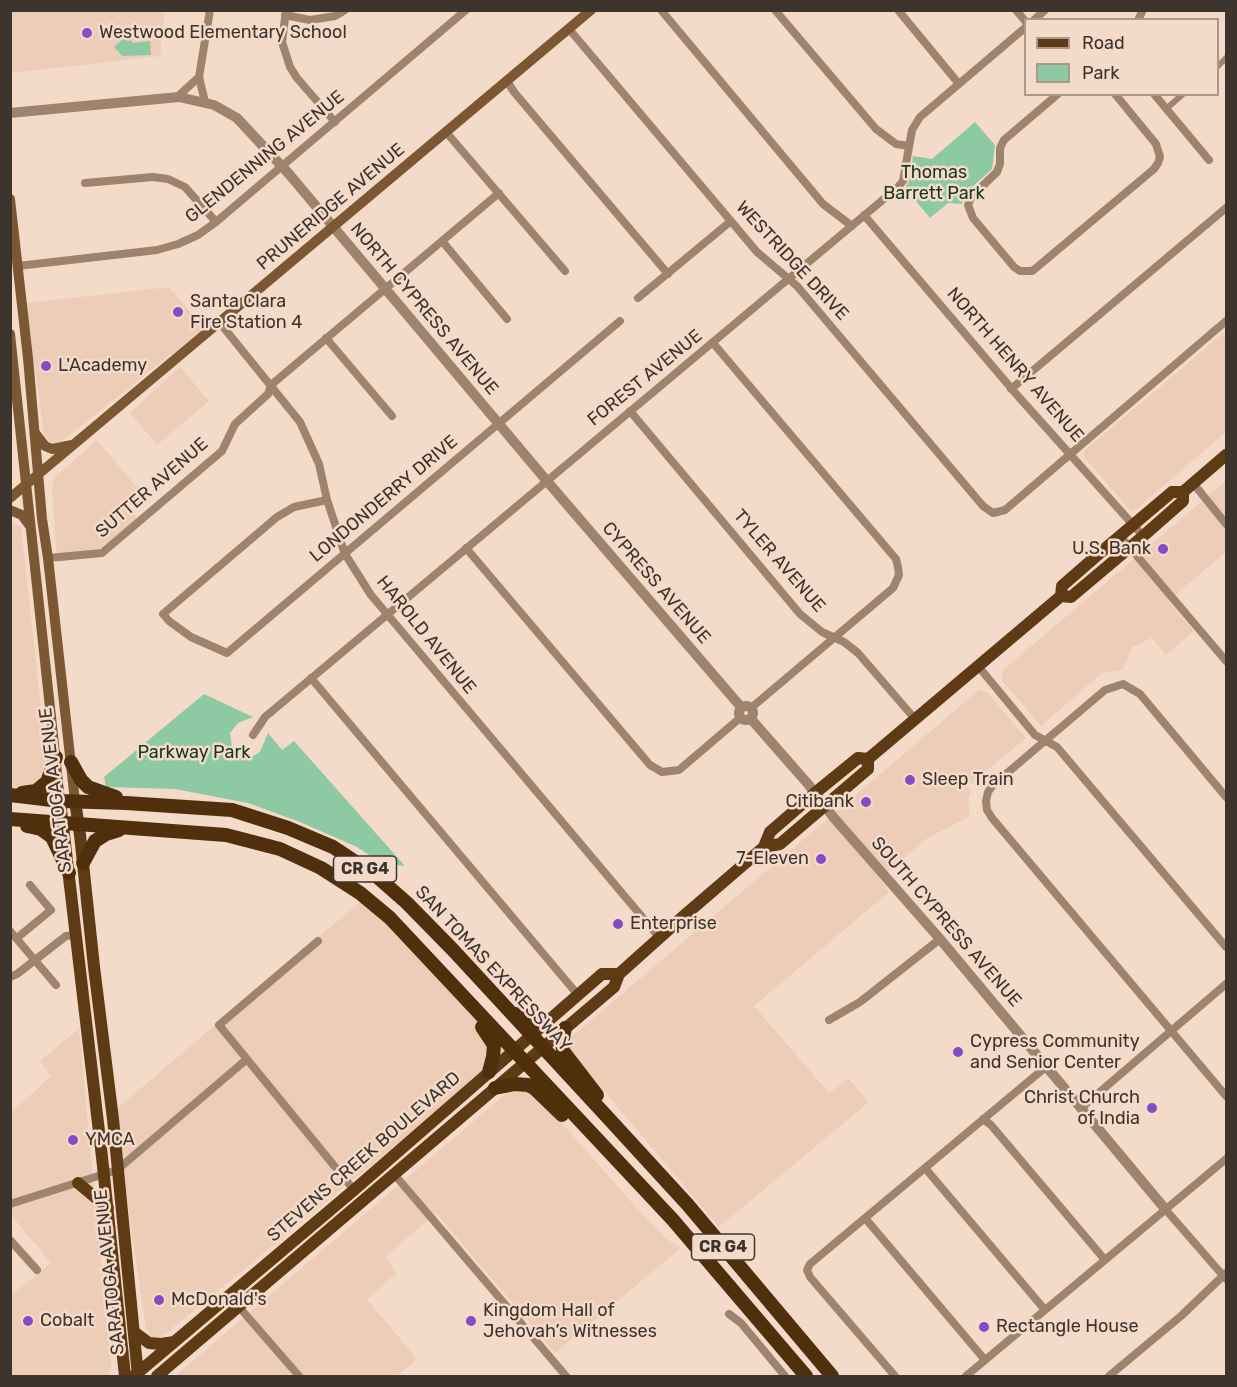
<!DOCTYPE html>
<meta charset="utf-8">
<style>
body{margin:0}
#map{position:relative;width:1237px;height:1387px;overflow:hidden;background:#f4dac9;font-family:Rubik,sans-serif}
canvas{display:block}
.frame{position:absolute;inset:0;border:12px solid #3e342e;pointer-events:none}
.legend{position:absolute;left:1024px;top:18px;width:195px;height:78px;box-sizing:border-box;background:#f4dac9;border:2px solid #ab988b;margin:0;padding:8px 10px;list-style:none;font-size:18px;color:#3e342e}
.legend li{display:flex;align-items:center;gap:12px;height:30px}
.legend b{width:30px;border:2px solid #ab988b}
</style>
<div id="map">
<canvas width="1237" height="1387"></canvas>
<div class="frame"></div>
<ul class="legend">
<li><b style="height:8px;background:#5e3b15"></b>Road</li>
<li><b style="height:16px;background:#8dcaa4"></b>Park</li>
</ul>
</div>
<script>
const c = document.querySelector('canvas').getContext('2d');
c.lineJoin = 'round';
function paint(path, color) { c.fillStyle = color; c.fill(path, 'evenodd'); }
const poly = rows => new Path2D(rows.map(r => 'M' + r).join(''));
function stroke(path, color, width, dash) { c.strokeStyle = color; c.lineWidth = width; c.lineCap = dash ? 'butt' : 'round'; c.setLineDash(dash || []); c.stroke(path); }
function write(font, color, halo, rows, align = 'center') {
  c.font = font + ' Rubik,sans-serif'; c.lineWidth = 5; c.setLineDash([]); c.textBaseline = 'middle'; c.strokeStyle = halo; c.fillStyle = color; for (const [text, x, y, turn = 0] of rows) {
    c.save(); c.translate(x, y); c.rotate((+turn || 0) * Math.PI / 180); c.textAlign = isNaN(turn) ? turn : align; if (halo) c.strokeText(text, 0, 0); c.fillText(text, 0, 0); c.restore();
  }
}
paint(poly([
 [10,11,165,11,160,56,11,73],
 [169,287,204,328,61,442,50,442,44,434,26,303],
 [1226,331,1226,432,1134,511,1130,510,1084,457,1084,451],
 [180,367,209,401,157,445,130,413],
 [97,440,139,490,127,506,138,519,90,556,57,563,52,486,54,478],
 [1226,481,1226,552,1168,601,1194,631,1166,655,1152,638,1132,647,1123,670,1102,673,1041,726,1002,680,1003,670],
 [10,524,21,526,46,753,44,777,32,787,11,789],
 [979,690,988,693,1026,738,967,787,971,790,968,801,970,816,926,839,879,879,889,892,754,1006,829,1093,848,1078,869,1102,719,1227,568,1048,569,1039],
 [366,897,511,1050,168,1332,160,1337,152,1337,146,1328,114,1111],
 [79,1029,111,1366,110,1374,109,1376,11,1376,10,1296,51,1263,11,1215,11,1113,51,1076,40,1061],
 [523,1079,635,1206,665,1238,681,1248,555,1353,436,1213,385,1257,397,1273,367,1299,417,1359,397,1376,175,1376]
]), '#eecdb8');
paint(poly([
 [127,36,133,43,150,41,151,55,122,56,114,47],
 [975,122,995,145,992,169,967,192,962,204,948,203,930,218,905,188,909,181,913,156,932,159],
 [204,694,253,717,238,723,230,733,232,747,240,756,253,756,260,752,268,733,282,750,294,741,405,866,381,863,357,847,300,822,248,803,175,789,106,787,104,777]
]), '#8dcaa4');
stroke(poly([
 [1218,66,1226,58],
 [1166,109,1183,94]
]), '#9e846c', 6);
stroke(poly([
 [286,10,282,42,290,67,297,78,335,122],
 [661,10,823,204,852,226],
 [775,10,876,129,896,144,909,146],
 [898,10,959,84],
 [1016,10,1026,22],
 [285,15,310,20,335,16,345,10],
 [1034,20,1045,10],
 [1138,20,1143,10],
 [569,29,757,252,797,286,983,506,993,513,1005,510,1226,321],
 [507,81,514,92,668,274],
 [1058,94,1004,140,1000,148,1000,164,997,172,972,196,968,205,973,218,1014,267,1020,271,1032,271,1036,268,1154,169,1158,163,1160,157,1156,144,1115,94],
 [1154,94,1209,160],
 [176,98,199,77],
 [205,102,199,77,210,10],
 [446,132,565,271],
 [85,183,153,177,168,179,185,187,216,222],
 [864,215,1017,395,1143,536],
 [442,241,507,319],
 [18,266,157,250,178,244,198,235,216,222,466,10],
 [638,298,731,221],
 [220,323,300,422,319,464,327,500,345,554,371,595,659,937],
 [326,338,392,416],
 [713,343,896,559,898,567,899,575,893,588,751,708],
 [1011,389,1226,208],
 [630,411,800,614,822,632,844,642,858,653,915,719],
 [1193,483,1226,524],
 [327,500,294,507,277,517,163,614,169,621,191,637,227,653,620,321],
 [1120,536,1226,661],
 [466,548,650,765,662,772,679,770,740,718],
 [48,558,102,553,222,451,235,424,268,394,271,385,499,193],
 [978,666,1035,735,1057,747,1226,947],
 [311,678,578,995],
 [253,735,265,717,897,188,903,181,912,130,920,117,1026,27],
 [1226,797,1140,694,1123,684,1105,690,993,785,988,792,986,801,987,810,992,818,1226,1096],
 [10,931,56,985],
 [17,938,51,910,30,885],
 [318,941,219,1025,354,1190],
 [10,977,17,974,66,936,76,935],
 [829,1020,860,1002,940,939],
 [1081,1108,1226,984],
 [983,1119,991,1125,1105,1260],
 [925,1168,1045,1310],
 [394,1174,566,1376],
 [10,1204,117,1170,247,1059],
 [1166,1210,1226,1279],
 [865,1218,985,1360],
 [10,1240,37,1270],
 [239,1307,299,1376],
 [729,1314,741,1323,785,1376],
 [895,1376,810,1277,807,1270,810,1264,1047,1066],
 [966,1376,1226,1159],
 [1109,1376,1181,1316,1226,1273]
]), '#9e846c', 8);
stroke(poly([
 [10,113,179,97,214,105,237,118,289,174,546,480,741,707],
 '739 713a7 7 0 1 1 14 0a7 7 0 1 1-14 0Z',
 [751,719,808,784,834,818,940,939,1166,1210]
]), '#9e846c', 10);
stroke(poly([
 [10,199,28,358,42,519,48,558,75,801],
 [10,334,60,801],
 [35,433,45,446,52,449,72,445],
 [10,498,591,10],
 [10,510,22,515,30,526]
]), '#7c5733', 10);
stroke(poly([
 [1061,596,1071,597,1141,538,1183,501,1183,492],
 [60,801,102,1157,125,1376],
 [75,801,80,835,94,967,113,1119,138,1376],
 [764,847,770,832,815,793,858,758,868,759,1061,596,1062,586,1101,552,1172,492,1183,492,1226,455],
 [78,1183,108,1208],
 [134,1332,149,1343,161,1344,174,1342],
 [134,1376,354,1190,602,974,619,974],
 [157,1376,614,987,619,974,686,914,764,847,780,844,868,769,868,759]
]), '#5e3b15', 12);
stroke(poly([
 [71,762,81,780,88,787,116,797],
 [22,793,36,791,47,782,56,757],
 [10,795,60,801,126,803,232,810,288,828,333,847,374,874,407,903,454,951,611,1121,688,1205,832,1376],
 [10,819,226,835,280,849,321,868,360,893,390,918,673,1220,806,1376],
 [27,826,41,829,52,837,69,873],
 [83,863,95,841,106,834,119,830],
 [516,1014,528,1020,545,1023],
 [482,1027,494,1045,493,1057,489,1072],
 [565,1028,562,1043,563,1051,597,1095],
 [495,1088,515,1084,528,1085,534,1088,562,1115]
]), '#50300c', 14);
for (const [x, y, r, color] of [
 [87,33,6,"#854dc4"],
 [178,312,6,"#854dc4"],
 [46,366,6,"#854dc4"],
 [1163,549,6,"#854dc4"],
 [910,780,6,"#854dc4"],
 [866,802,6,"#854dc4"],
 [821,859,6,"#854dc4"],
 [618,924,6,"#854dc4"],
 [958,1052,6,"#854dc4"],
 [1152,1108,6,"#854dc4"],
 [73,1140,6,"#854dc4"],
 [159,1300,6,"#854dc4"],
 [28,1321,6,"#854dc4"],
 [471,1321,6,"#854dc4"],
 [984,1327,6,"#854dc4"]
]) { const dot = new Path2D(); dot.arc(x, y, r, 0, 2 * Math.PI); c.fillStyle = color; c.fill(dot); stroke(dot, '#f4dac9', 2); }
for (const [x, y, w] of [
 [365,869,63],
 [723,1247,63]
]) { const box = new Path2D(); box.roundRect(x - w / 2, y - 13, w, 26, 4.5); c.fillStyle = '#f4dac9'; c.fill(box); stroke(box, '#3e342e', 1.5); }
write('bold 16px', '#3e342e', null, [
 ["CR G4",365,869],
 ["CR G4",723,1247]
]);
write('18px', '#3e342e', '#f4dac9', [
 ["Westwood Elementary School",99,33],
 ["Santa Clara",190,302],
 ["Fire Station 4",190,323],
 ["L'Academy",58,366],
 ["U.S. Bank",1151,549,"right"],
 ["Sleep Train",922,780],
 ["Citibank",854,802,"right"],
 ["7-Eleven",809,859,"right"],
 ["Enterprise",630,924],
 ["Cypress Community",970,1042],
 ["and Senior Center",970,1063],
 ["Christ Church",1140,1098,"right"],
 ["of India",1140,1119,"right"],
 ["YMCA",85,1140],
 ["McDonald's",171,1300],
 ["Kingdom Hall of",483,1311],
 ["Jehovah’s Witnesses",483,1332],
 ["Cobalt",40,1321],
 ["Rectangle House",996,1327]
], 'left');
write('18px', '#3e342e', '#f4dac9', [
 ["GLENDENNING AVENUE",265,157,-39],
 ["PRUNERIDGE AVENUE",331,207,-40],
 ["WESTRIDGE DRIVE",792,261,47],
 ["NORTH CYPRESS AVENUE",424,309,50],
 ["NORTH HENRY AVENUE",1015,365,49],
 ["FOREST AVENUE",645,378,-39],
 ["SUTTER AVENUE",152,488,-41],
 ["LONDONDERRY DRIVE",384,499,-40],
 ["TYLER AVENUE",779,561,49],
 ["CYPRESS AVENUE",656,583,49],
 ["HAROLD AVENUE",426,635,51],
 ["SARATOGA AVENUE",56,790,-97],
 ["SOUTH CYPRESS AVENUE",946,922,49],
 ["SAN TOMAS EXPRESSWAY",493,969,47],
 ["STEVENS CREEK BOULEVARD",364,1157,-41],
 ["SARATOGA AVENUE",110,1272,-96]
]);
write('18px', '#153824', '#f4dac9', [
 ["Thomas",934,173],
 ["Barrett Park",934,194],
 ["Parkway Park",194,753]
]);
</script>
